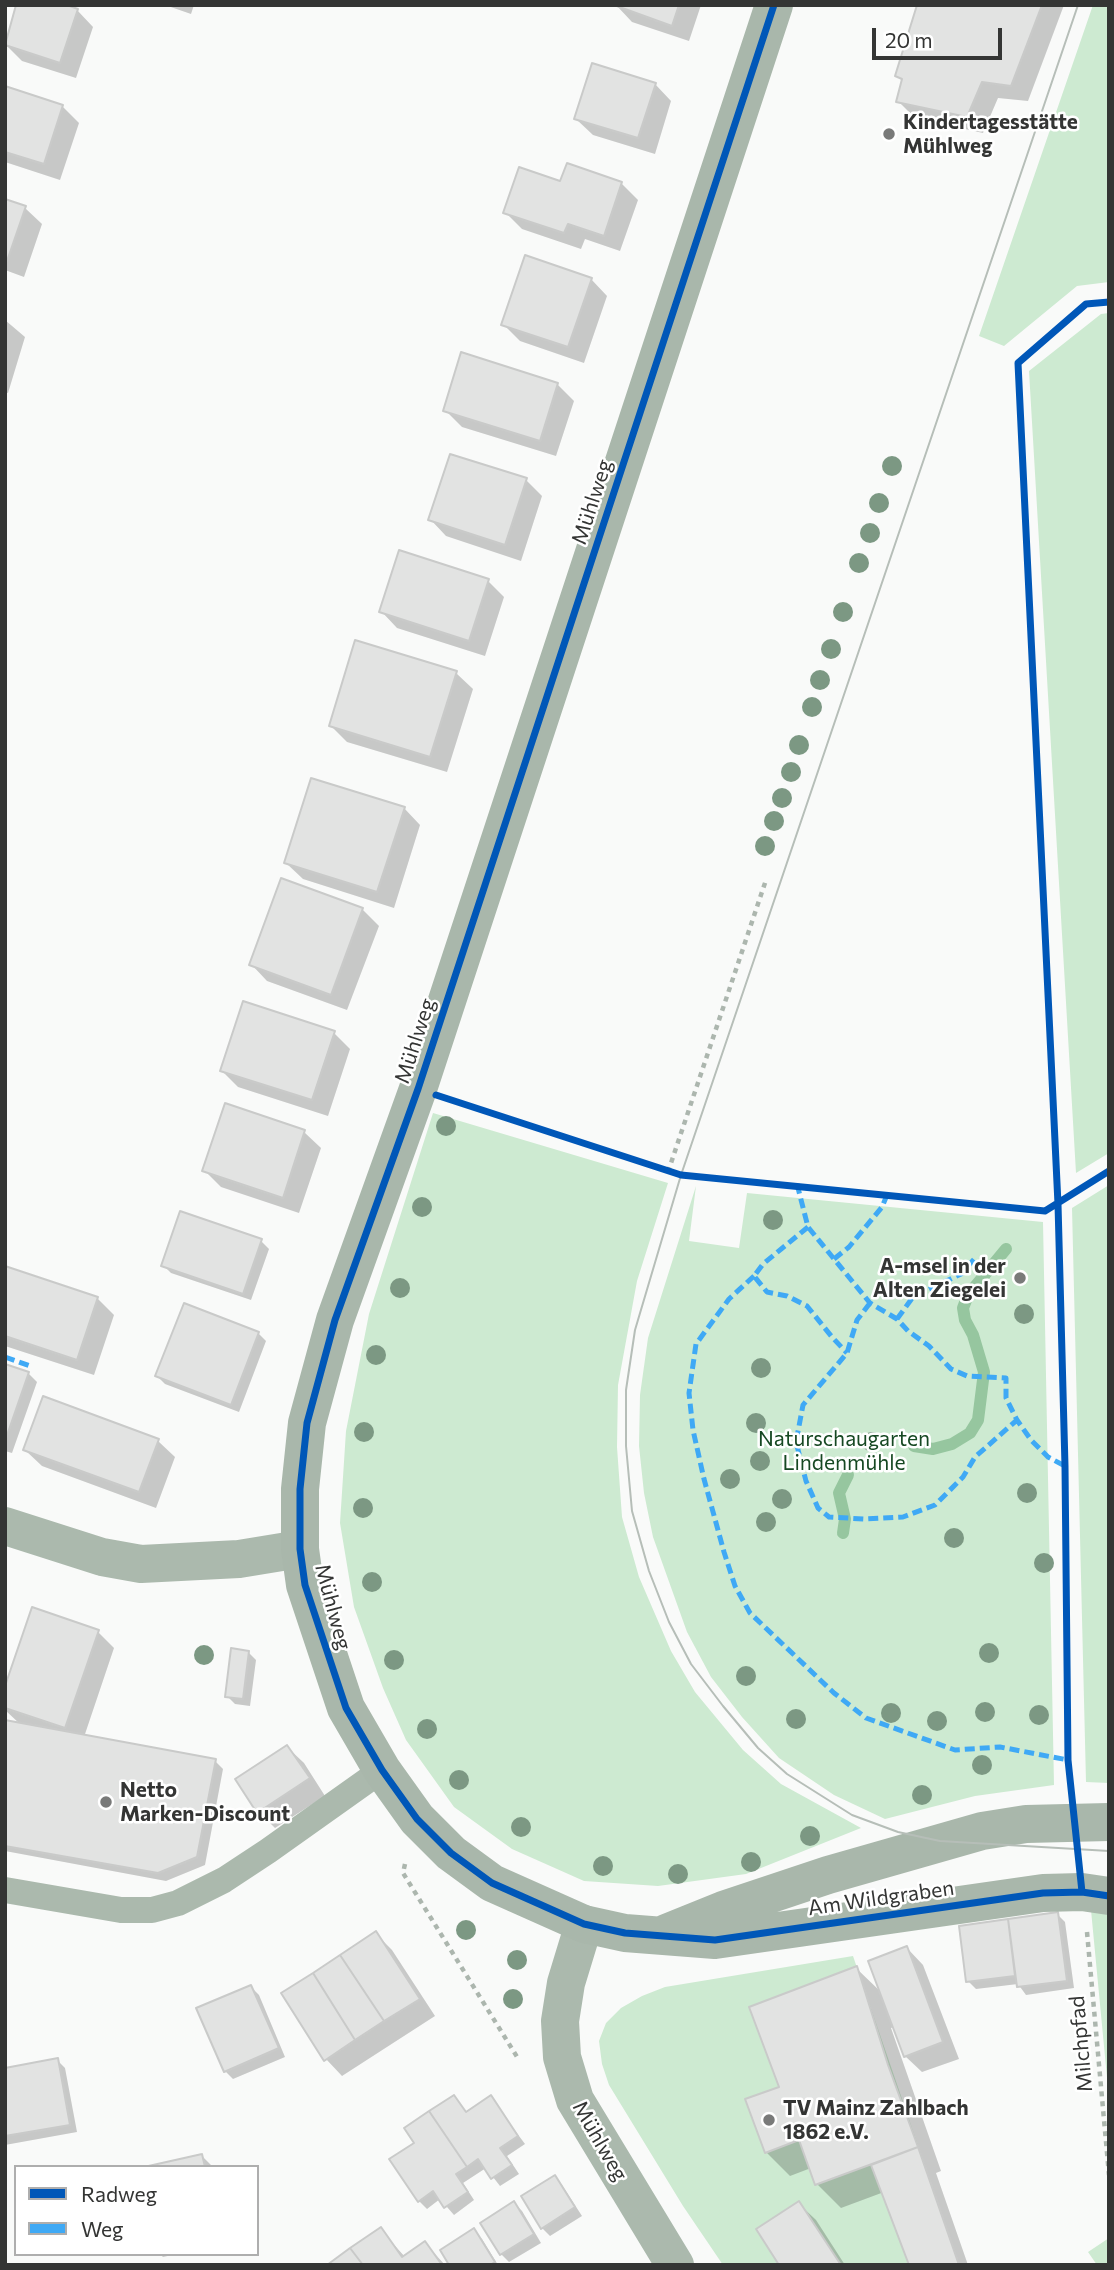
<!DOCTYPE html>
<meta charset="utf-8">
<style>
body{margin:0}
#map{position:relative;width:1114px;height:2270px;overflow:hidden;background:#f9faf9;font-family:Commissioner,sans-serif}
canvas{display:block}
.frame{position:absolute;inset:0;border:7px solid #343534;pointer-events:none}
.legend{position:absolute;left:14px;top:2165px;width:245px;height:91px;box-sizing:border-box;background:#fff;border:2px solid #aeaeae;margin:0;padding:9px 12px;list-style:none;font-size:21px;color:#343534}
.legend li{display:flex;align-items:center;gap:14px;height:35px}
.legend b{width:35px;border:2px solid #aeaeae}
.scale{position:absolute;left:872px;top:28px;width:130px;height:32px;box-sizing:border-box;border:4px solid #343534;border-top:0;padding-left:9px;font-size:21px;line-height:24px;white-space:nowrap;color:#343534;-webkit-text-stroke:5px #fff;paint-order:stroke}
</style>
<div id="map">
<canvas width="1114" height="2270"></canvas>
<div class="frame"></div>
<ul class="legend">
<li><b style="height:9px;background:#0057b8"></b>Radweg</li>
<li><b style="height:9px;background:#3fa9f5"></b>Weg</li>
</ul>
<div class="scale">20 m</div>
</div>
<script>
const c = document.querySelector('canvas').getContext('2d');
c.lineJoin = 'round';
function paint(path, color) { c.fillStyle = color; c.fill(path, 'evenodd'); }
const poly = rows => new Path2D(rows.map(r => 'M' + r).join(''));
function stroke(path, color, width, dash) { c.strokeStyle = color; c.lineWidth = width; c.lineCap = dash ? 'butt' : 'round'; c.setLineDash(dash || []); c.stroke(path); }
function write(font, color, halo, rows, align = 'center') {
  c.font = font + ' Commissioner,sans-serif'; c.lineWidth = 5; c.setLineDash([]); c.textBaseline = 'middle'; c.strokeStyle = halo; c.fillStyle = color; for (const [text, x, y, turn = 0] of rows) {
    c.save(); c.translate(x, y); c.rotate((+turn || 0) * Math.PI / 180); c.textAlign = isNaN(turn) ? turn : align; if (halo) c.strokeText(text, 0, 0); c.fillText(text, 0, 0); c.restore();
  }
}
paint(poly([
 [1093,5,1109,5,1109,282,1077,286,1004,346,979,336],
 [1109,313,1109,1153,1076,1173,1029,371,1101,314],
 [433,1113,668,1183,637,1281,618,1385,617,1447,622,1517,639,1577,671,1651,695,1692,743,1750,781,1784,861,1828,746,1874,658,1886,584,1881,512,1849,454,1807,406,1740,383,1688,354,1607,340,1523,346,1431,369,1314],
 [1109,1185,1109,1783,1086,1782,1072,1208],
 [696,1186,689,1241,739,1248,747,1193,1043,1222,1054,1785,975,1796,885,1819,834,1795,779,1758,742,1717,711,1677,687,1632,653,1537,644,1493,639,1446,640,1395,648,1338],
 [1091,1910,1109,1915,1109,2096,1108,2088],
 [853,1956,959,2265,723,2265,683,2206,609,2085,602,2064,599,2041,606,2023,621,2008,642,1996,665,1987],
 [1109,2238,1109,2265,1097,2265,1088,2252]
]), '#cdead1');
paint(poly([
 [165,5,194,5,191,14],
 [616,5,701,5,689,41,632,22],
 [919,5,1064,5,1028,101,998,98,983,133,915,118,898,101,903,82,897,75],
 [77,10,93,27,76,78,22,61,5,44],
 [655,84,671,101,655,154,593,135,576,119],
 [5,88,62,106,79,123,60,180,5,162],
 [621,183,638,200,620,251,585,239,581,249,522,229,505,212,561,184],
 [5,201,25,208,42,224,24,277,5,270],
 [591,279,607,296,584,363,520,341,503,324],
 [5,320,25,337,8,393,5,392],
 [557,384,574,401,556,456,462,427,445,410],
 [526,480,542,496,521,561,446,536,430,519],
 [488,581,504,597,485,656,397,628,381,611],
 [456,673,473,689,447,772,347,742,331,726],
 [404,808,420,825,394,908,303,879,286,863],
 [362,909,379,926,347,1010,267,981,251,964],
 [334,1033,350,1049,328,1116,238,1087,222,1071],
 [304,1132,321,1148,299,1213,221,1187,204,1170],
 [181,1214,261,1241,269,1249,251,1300,171,1273,163,1265],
 [5,1268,97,1298,114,1315,94,1375,5,1346],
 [258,1333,266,1341,239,1412,165,1384,157,1376],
 [5,1366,29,1374,37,1382,12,1453,5,1451],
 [158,1441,175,1457,156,1508,42,1466,25,1450],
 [98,1632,114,1648,84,1737,215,1761,223,1769,205,1865,166,1881,5,1851,5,1722,21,1725,5,1710,5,1692],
 [248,1652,256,1660,250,1706,235,1704,227,1696],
 [287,1747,304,1763,325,1796,275,1828,258,1811],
 [1057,1914,1065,1922,1074,1988,1026,1995,1018,1984,976,1989,968,1981,961,1927],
 [376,1934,392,1950,435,2016,342,2076,326,2059],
 [907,1948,923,1965,959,2059,922,2072,905,2056,894,2027,891,2028,941,2171,936,2173,968,2265,911,2265,884,2192,841,2208,817,2184,811,2168,790,2176,766,2152,781,2088,856,1968,882,1993],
 [251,1987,259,1995,285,2057,233,2079,225,2071],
 [57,2060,65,2068,77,2132,5,2145,5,2069],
 [454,2097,467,2113,490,2097,525,2144,507,2156,519,2174,500,2186,486,2168,463,2183,474,2200,454,2215,440,2199,427,2209,419,2201,416,2143],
 [202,2156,213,2167,152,2167],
 [554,2177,562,2185,582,2216,550,2236,542,2228],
 [514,2203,522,2211,541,2243,509,2262,501,2254,482,2223],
 [799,2204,816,2220,845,2265,781,2265],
 [380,2229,405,2257,425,2243,445,2265,329,2265],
 [474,2231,482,2239,498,2265,451,2265],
 [160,2254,177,2254,163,2257]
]), '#0003');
stroke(poly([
 [914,1446,933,1449,952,1444,970,1433,978,1420,984,1372,973,1335,965,1320,963,1308,968,1295,1006,1249],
 [843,1533,845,1519,839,1493,848,1475]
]), '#96c69f', 12);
const building = poly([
 [16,5,67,5,78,9,60,63,5,45,16,5],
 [614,5,679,5,672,26,614,5],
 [917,5,1042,5,1011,86,982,82,967,117,896,102,902,79,895,76,917,5],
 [592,63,656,83,638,138,574,119,592,63],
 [5,86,63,105,44,164,5,152,5,86],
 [567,163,622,182,604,236,568,224,564,233,503,213,519,167,560,181,567,163],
 [5,199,26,206,7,261,5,261,5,199],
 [525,255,592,278,568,347,501,325,525,255],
 [461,352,558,383,540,441,443,411,461,352],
 [450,454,527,478,505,545,428,520,450,454],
 [399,550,489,579,469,641,379,612,399,550],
 [355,640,457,671,430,757,329,726,355,640],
 [311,778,405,807,377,892,284,863,311,778],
 [281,878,363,908,331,995,249,965,281,878],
 [243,1001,335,1031,312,1100,220,1071,243,1001],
 [225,1103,305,1130,283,1198,202,1171,225,1103],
 [180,1211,262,1239,243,1294,161,1266,180,1211],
 [5,1266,98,1297,77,1360,5,1336,5,1266],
 [184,1303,259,1332,231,1405,155,1376,184,1303],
 [5,1364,29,1372,5,1441,5,1364],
 [43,1396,159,1439,139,1492,23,1450,43,1396],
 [32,1607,99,1630,65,1728,5,1708,5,1686,32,1607],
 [231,1648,249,1651,243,1699,225,1697,231,1648],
 [5,1720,216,1759,197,1857,158,1873,5,1846,5,1720],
 [287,1745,310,1778,257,1813,235,1779,287,1745],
 [1058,1912,1067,1981,1017,1987,1008,1919,1058,1912],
 [1008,1919,1015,1976,966,1982,959,1926,1008,1919],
 [376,1931,420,1999,384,2021,340,1955,376,1931],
 [907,1946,943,2042,904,2057,868,1961,907,1946],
 [340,1955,384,2021,355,2040,313,1973,340,1955],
 [857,1966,888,2065,918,2147,815,2185,799,2140,765,2153,745,2099,779,2087,749,2007,857,1966],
 [313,1973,355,2040,324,2061,281,1993,313,1973],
 [251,1985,279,2048,224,2072,196,2008,251,1985],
 [58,2058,70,2125,5,2136,5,2068,58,2058],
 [454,2095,466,2112,491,2095,518,2136,500,2148,512,2165,491,2179,478,2159,467,2167,429,2111,454,2095],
 [429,2111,467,2167,456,2174,468,2192,444,2208,433,2191,418,2202,389,2159,414,2143,404,2128,429,2111],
 [918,2147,959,2265,909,2265,871,2165,918,2147],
 [202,2154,205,2167,144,2167,202,2154],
 [555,2175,575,2207,541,2229,521,2196,555,2175],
 [514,2201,534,2234,500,2255,480,2223,514,2201],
 [799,2201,841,2265,779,2265,756,2229,799,2201],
 [381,2227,402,2257,425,2241,442,2265,363,2265,350,2248,381,2227],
 [474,2228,495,2262,490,2265,449,2265,440,2250,474,2228],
 [350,2248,363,2265,327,2265,350,2248]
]);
paint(building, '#e2e3e2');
stroke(building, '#c9cac9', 2);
stroke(poly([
 [668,1172,766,880],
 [405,1864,403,1873,519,2060],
 [1087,1932,1109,2175]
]), '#acb6ae', 4.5, [5, 5]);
stroke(poly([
 [5,1890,121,1910,152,1910,178,1903,224,1880,268,1851,382,1770]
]), '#abb9ad', 26);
stroke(poly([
 [5,1526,102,1557,141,1564,239,1559,300,1549],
 [584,1924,566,1983,560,2021,562,2057,575,2100,675,2265]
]), '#abb9ad', 38);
stroke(poly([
 [774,5,418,1089,335,1320,307,1423,300,1489,300,1549,305,1585,346,1708,382,1770,417,1819,451,1853,492,1883,584,1924,625,1933,715,1940,1043,1893,1082,1892,1109,1896],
 [666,1933,723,1910,828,1875,982,1831,1026,1824,1109,1822]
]), '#a9b7ab', 38);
stroke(poly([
 [1078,5,681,1175,635,1330,626,1390,626,1446,632,1511,649,1571,669,1622,691,1664,723,1706,758,1748,787,1774,852,1815,898,1832,940,1841,1109,1851]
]), '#b6beb8', 2);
stroke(poly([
 [797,1184,808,1227,870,1303,897,1319,908,1331,929,1346,951,1369,967,1376,1006,1378,1006,1398,1017,1420,1031,1440,1048,1457,1065,1466],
 [808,1227,763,1264,754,1276,767,1292,787,1296,807,1306,832,1337,847,1353],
 [834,1259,849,1247,882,1207,887,1195],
 [754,1276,729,1299,696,1344,689,1393,693,1430,704,1479,724,1552,735,1586,750,1613,834,1693,866,1718,955,1750,1000,1747,1068,1760],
 [870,1303,857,1320,847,1353,803,1405,796,1442,806,1481,818,1508,829,1517,864,1519,903,1517,935,1505,963,1477,975,1457,1017,1420],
 [897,1319,913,1297,961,1274,975,1258],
 [5,1357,33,1367]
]), '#3fa9f5', 5, [10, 5]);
stroke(poly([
 [774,5,418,1089,335,1320,307,1423,300,1489,300,1549,305,1585,346,1708,382,1770,417,1819,451,1853,492,1883,584,1924,625,1933,715,1940,1043,1893,1082,1892,1109,1896],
 [436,1095,681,1175,1045,1211,1109,1171],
 [1082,1892,1068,1760,1065,1466,1058,1204,1018,363,1086,304,1109,302]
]), '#0057b8', 7);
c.fillStyle = '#7c9883';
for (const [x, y] of [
 [892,466],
 [879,503],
 [870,533],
 [859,563],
 [843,612],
 [831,649],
 [820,680],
 [812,707],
 [799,745],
 [791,772],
 [782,798],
 [774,821],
 [765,846],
 [446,1126],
 [422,1207],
 [773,1220],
 [400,1288],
 [1024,1314],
 [376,1355],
 [761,1368],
 [756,1423],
 [364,1432],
 [872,1442],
 [760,1461],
 [730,1479],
 [1027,1493],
 [782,1499],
 [363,1508],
 [766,1522],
 [954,1538],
 [1044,1563],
 [372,1582],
 [989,1653],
 [204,1655],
 [394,1660],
 [746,1676],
 [985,1712],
 [891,1713],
 [1039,1715],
 [796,1719],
 [937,1721],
 [427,1729],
 [982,1765],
 [459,1780],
 [922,1795],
 [521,1827],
 [810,1836],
 [751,1862],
 [603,1866],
 [678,1874],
 [466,1930],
 [517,1960],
 [513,1999]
]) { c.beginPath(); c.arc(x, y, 10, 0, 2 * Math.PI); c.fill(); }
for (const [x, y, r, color] of [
 [889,134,7,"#797a79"],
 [1020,1278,7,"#797a79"],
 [106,1802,7,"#797a79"],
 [769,2120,7,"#797a79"]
]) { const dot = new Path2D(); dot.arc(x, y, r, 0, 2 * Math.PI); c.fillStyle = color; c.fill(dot); stroke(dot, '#fff', 2.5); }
write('bold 21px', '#343534', '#fff', [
 ["Kindertagesstätte",903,122],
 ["Mühlweg",903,146],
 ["A-msel in der",1006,1266,"right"],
 ["Alten Ziegelei",1006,1290,"right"],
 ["Netto",120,1790],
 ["Marken-Discount",120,1814],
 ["TV Mainz Zahlbach",783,2108],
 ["1862 e.V.",783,2132]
], 'left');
write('21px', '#343534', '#fff', [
 ["Mühlweg",592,502,-72],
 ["Mühlweg",415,1041,-72],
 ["Mühlweg",333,1607,75],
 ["Am Wildgraben",881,1898,-8],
 ["Milchpfad",1081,2044,-95],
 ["Mühlweg",600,2141,60]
]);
write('21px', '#164822', '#fff', [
 ["Naturschaugarten",844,1439],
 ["Lindenmühle",844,1463]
]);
</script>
